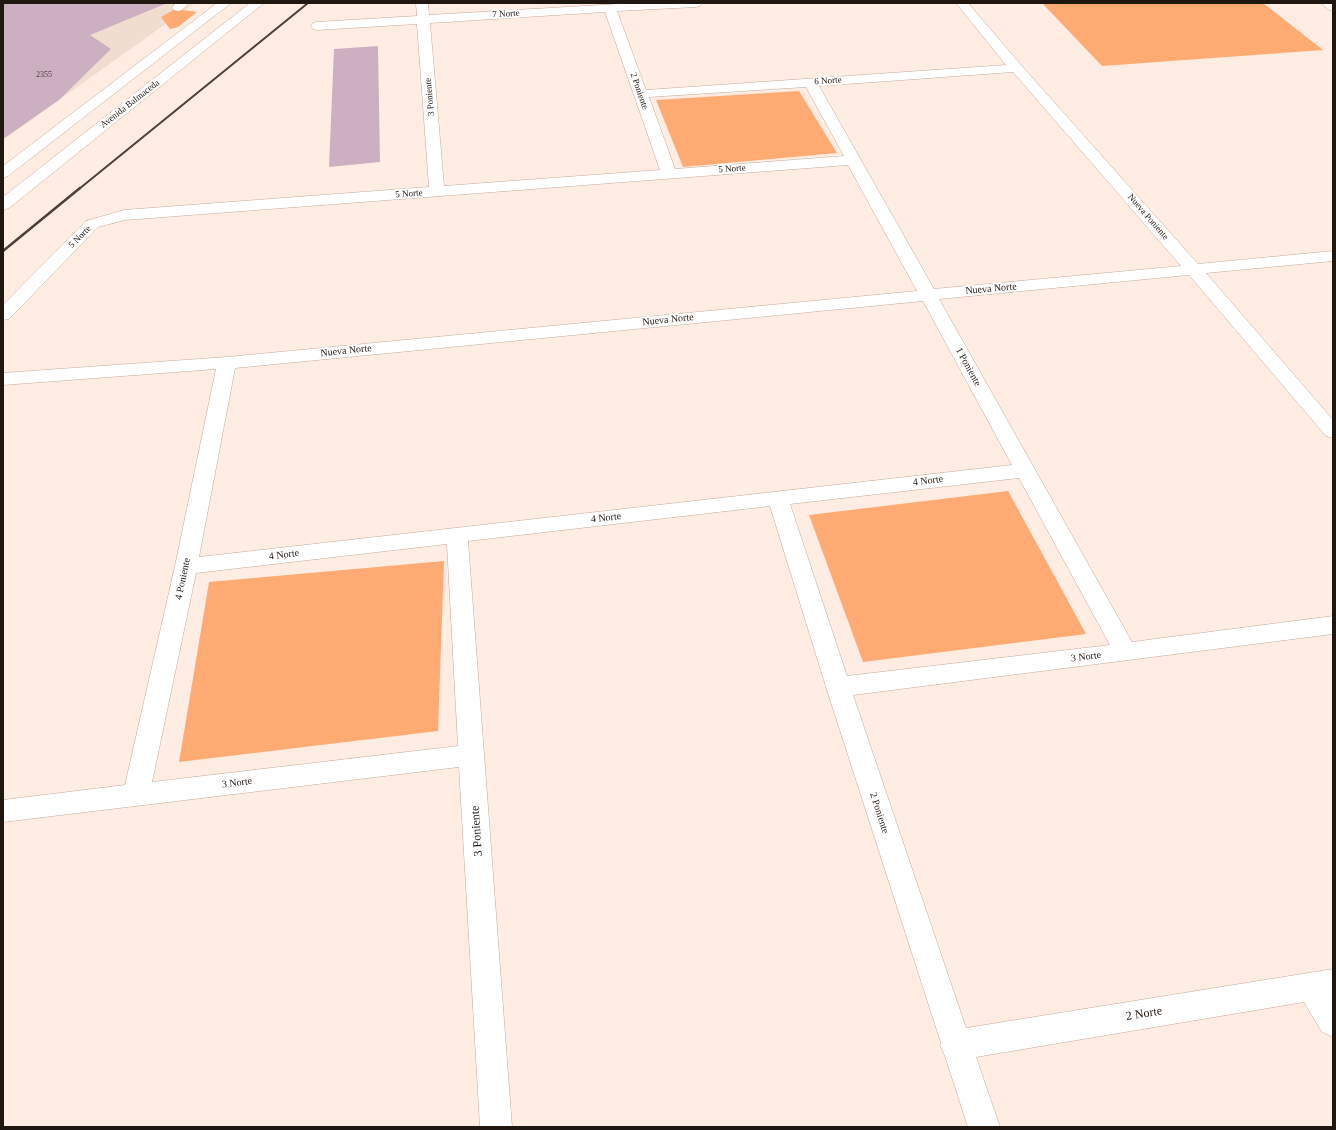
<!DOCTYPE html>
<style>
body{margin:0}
#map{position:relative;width:1336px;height:1130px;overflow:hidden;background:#ffede3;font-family:Georgia,serif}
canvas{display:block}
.frame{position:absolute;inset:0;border:4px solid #201711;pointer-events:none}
</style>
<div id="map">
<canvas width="1336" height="1130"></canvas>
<div class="frame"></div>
</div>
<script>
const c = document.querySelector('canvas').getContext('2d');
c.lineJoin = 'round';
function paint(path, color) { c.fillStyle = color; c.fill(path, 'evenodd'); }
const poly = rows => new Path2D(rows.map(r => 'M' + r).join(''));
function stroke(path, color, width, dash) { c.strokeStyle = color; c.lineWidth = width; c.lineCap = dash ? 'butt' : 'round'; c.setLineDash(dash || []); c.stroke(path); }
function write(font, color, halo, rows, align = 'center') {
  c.font = font + ' Georgia,serif'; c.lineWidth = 4; c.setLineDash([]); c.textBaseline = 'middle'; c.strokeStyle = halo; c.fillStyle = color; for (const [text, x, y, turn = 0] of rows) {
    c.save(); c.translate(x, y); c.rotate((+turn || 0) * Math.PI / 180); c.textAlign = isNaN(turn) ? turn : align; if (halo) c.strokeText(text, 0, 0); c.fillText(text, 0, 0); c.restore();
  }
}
paint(poly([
 [3,3,195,3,3,140]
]), '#f1ddd0');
paint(poly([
 [1042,3,1263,3,1323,50,1102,66],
 [175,9,197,12,178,27,170,29,161,17],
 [799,91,837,153,683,167,656,100],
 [1008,491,1086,634,863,662,809,515],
 [444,561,438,731,179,762,209,582]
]), '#ffab73');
paint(poly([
 [3,3,165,3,165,4,90,35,111,49,59,100,3,139],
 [378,46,380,162,329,167,334,49]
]), '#ccb0c1');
const minor = poly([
 [176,3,189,3,182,10,178,11,174,10,172,7,176,3],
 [416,3,428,3,429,15,636,3,702,3,700,6,696,7,617,11,646,90,1006,65,956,3,968,3,1021,65,1198,264,1333,251,1333,261,1206,273,1333,420,1333,438,1326,436,1189,275,939,299,1132,642,1333,616,1333,634,853,695,966,1028,1333,969,1333,1037,1322,1032,1304,1002,976,1057,1000,1127,968,1127,945,1056,940,1045,941,1043,826,687,770,506,468,541,512,1127,480,1127,459,767,3,822,3,800,125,785,175,566,216,369,3,385,3,373,227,357,917,291,848,165,125,220,98,227,9,319,3,320,3,305,86,221,124,210,429,187,417,24,317,30,313,29,311,26,313,23,317,22,417,16,416,3],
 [605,12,660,170,444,186,430,23,605,12],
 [1013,72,1181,266,934,289,819,86,1013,72],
 [806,87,844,156,675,169,649,97,806,87],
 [923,301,1012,465,199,557,235,368,923,301],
 [1019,478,1110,645,847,676,790,504,1019,478],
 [447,544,458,746,152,782,196,573,447,544],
 [1321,3,1333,3,1333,11,1329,10,1321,3]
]);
const major = poly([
 [217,3,231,3,8,176,3,178,3,166,217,3],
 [250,3,264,3,9,208,3,210,3,197,250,3]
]);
stroke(minor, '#c3a998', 1);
stroke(major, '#c3a998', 1);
paint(minor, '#fff');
paint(major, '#fff');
stroke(poly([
 [79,189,308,3]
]), '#4b403a', 2);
stroke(poly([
 [3,251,80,188]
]), '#4b403a', 2.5);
write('8px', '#4b3d3d', null, [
 ["2355",44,75]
]);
write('9px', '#201711', '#fefefe', [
 ["7 Norte",506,14,-3],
 ["6 Norte",828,81,-4],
 ["2 Poniente",639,91,71],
 ["3 Poniente",430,97,-95],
 ["Avenida Balmaceda",130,104,-38],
 ["5 Norte",732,169,-4],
 ["5 Norte",409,194,-4],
 ["Nueva Poniente",1148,217,49],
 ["5 Norte",80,237,-45]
]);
write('10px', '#201711', '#fefefe', [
 ["Nueva Norte",991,289,-5],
 ["Nueva Norte",668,320,-6],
 ["Nueva Norte",346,351,-6],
 ["1 Poniente",968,367,61],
 ["4 Norte",928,481,-7],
 ["4 Norte",606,518,-6],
 ["4 Norte",284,555,-7],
 ["4 Poniente",183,579,-78],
 ["3 Norte",1086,657,-7],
 ["3 Norte",237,783,-7],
 ["2 Poniente",879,813,72]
]);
write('12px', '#201711', '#fefefe', [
 ["3 Poniente",477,831,-94],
 ["2 Norte",1144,1014,-9]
]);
</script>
